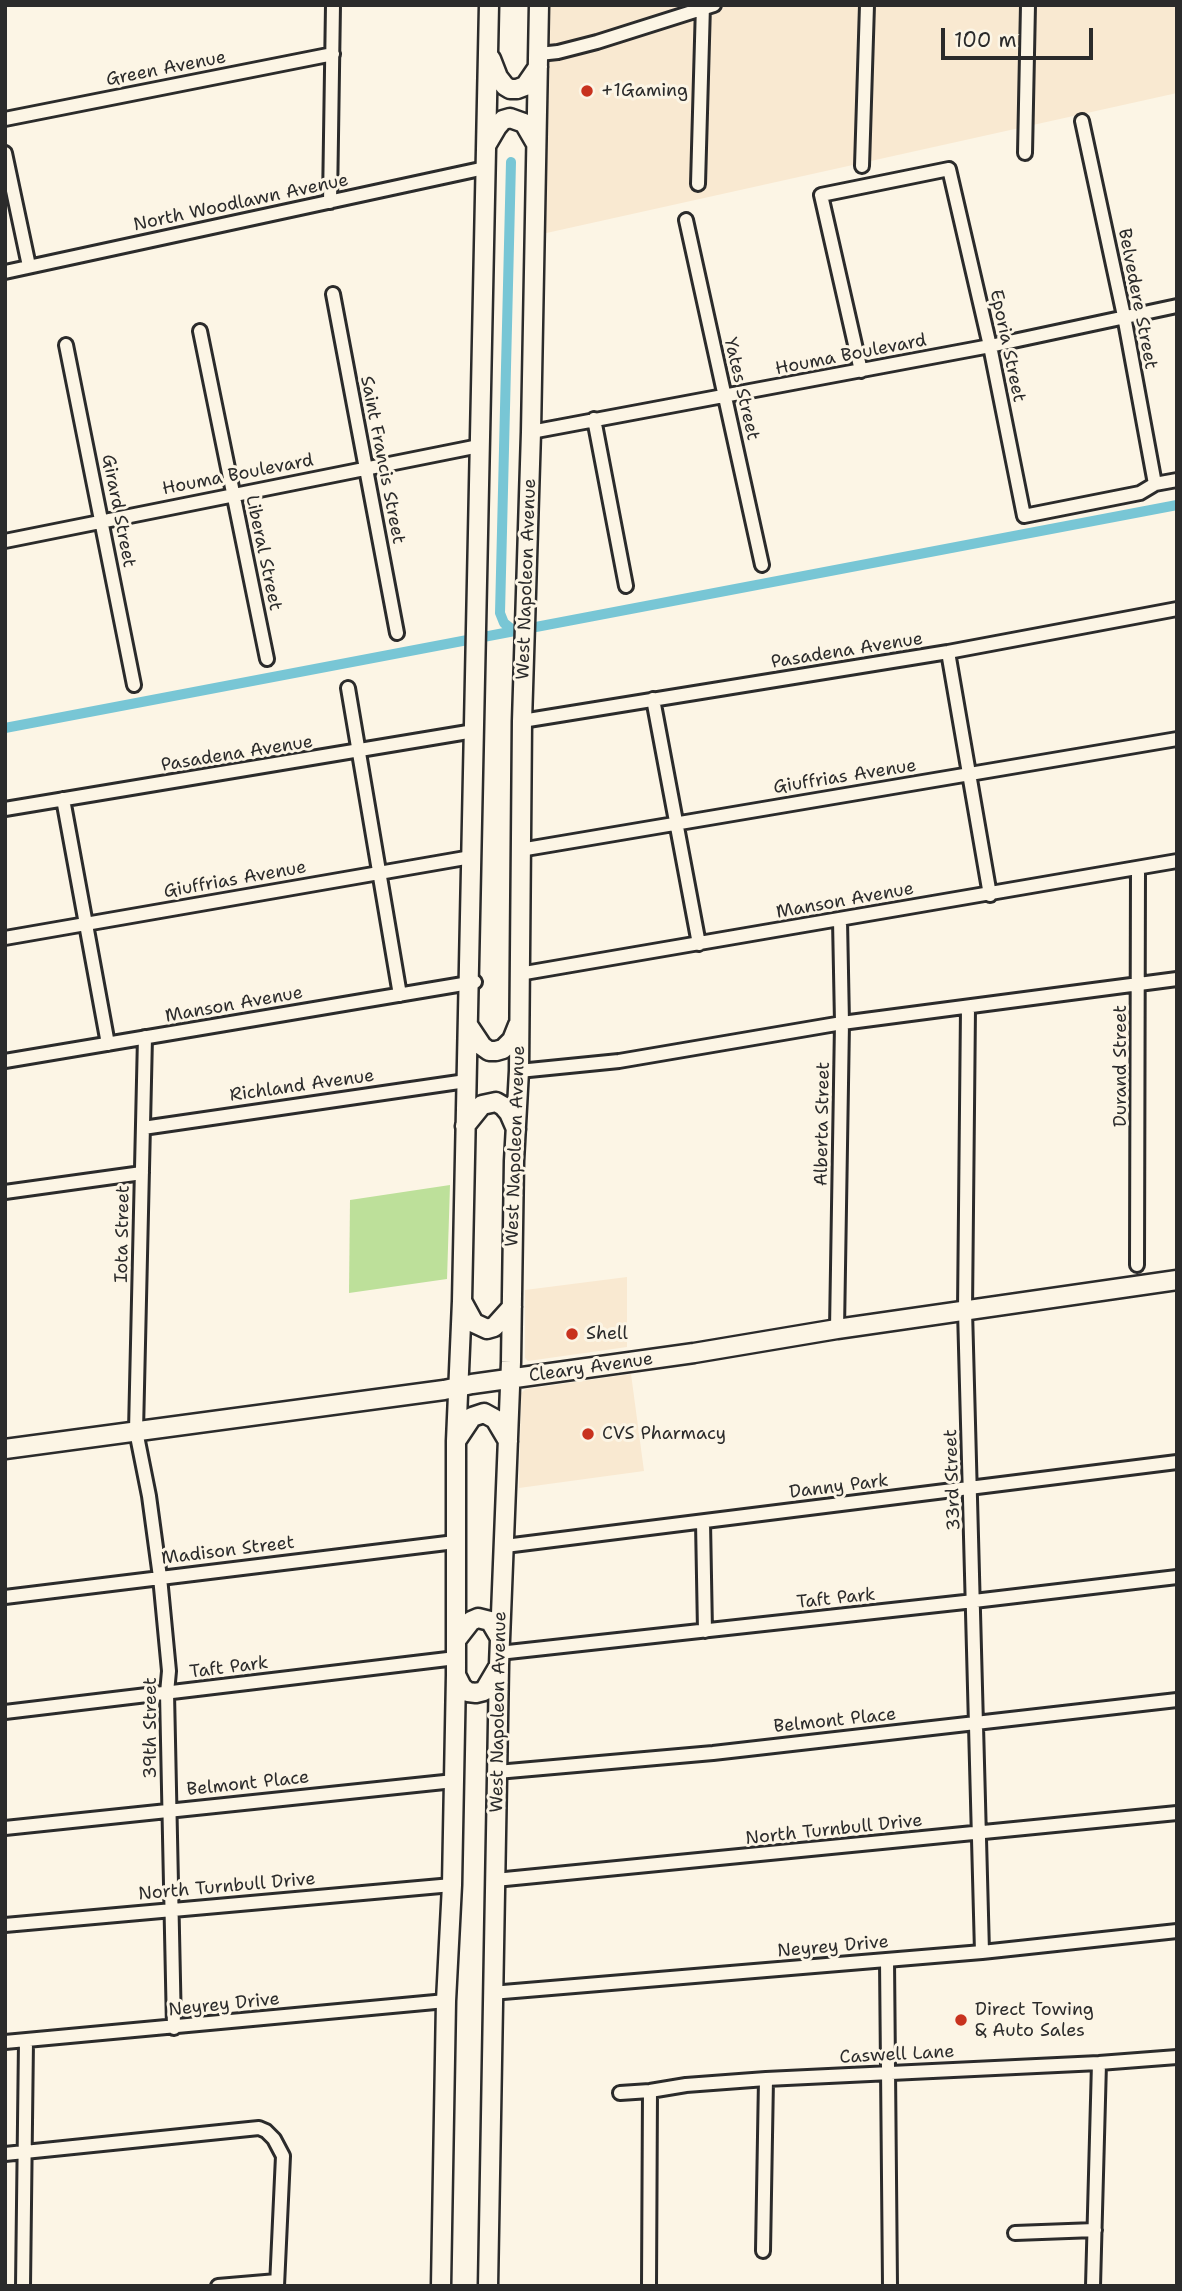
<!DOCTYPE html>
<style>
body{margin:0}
#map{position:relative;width:1182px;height:2291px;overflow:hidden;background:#fcf5e5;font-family:"Shantell Sans",sans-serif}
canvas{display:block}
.frame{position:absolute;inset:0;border:7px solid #2b2b2b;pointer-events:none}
.scale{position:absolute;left:941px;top:28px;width:152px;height:32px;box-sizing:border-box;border:4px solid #2b2b2b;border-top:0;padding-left:9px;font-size:21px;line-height:24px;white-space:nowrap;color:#2b2b2b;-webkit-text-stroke:5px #fcf5e5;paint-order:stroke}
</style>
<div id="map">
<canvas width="1182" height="2291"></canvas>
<div class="frame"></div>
<div class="scale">100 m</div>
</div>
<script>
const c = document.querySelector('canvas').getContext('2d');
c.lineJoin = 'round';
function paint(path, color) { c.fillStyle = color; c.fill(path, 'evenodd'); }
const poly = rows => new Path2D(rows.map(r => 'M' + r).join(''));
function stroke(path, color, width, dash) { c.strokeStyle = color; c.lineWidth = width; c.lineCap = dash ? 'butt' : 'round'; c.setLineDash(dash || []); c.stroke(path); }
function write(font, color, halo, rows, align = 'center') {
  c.font = font + ' "Shantell Sans",sans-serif'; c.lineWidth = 6; c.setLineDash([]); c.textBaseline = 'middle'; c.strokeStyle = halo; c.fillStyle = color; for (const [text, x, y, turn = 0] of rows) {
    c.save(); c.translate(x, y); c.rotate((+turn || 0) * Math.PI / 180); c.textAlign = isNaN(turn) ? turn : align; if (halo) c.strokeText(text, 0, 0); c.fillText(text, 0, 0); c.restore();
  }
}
paint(poly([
 [547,5,1177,5,1177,93,542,234],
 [627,1277,627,1347,528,1361,525,1358,525,1290],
 [631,1374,644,1471,519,1488,521,1393,526,1389]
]), '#f9e9d1');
paint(poly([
 [450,1185,447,1279,349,1293,350,1200]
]), '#bde09a');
stroke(poly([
 [511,162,500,613,504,623,514,631],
 [5,728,1177,505]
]), '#78c6d5', 10);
const street = poly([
 [539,54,558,52,597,42,714,5],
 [5,119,333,54],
 [1082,121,1124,316,1155,484],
 [5,153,29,266],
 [1025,153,1028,5],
 [862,166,867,5],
 [698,184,703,5],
 [330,202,333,5],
 [686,220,762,565],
 [5,272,485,168],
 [333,294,397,633],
 [200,331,267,659],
 [66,345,134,685],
 [861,371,821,195,949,169,990,346,1024,516,1140,493,1155,484,1177,480],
 [594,419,626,586],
 [531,432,990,346,1177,306],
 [5,541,479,446],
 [948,652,990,895],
 [348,688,400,995],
 [653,699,699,944],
 [522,721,948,652,1177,609],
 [63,799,108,1044],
 [5,809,474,731],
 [520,850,1177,739],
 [5,938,471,857],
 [519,974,1177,861],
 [968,1008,965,1310,982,1952],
 [145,1037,136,1431,149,1496,160,1577,169,1671,167,1693,174,2028],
 [5,1061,475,982],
 [519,1071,619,1061,842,1023,1177,979],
 [143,1128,466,1081],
 [5,1192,142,1173],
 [1137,1265,1138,868],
 [837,1329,842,1023,840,920],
 [703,1522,705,1631],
 [505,1546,1177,1462],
 [5,1597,455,1542],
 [499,1653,974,1601,1177,1577],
 [5,1712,456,1658],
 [497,1772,713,1753,1177,1700],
 [5,1828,454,1781],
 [495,1880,1177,1813],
 [5,1925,452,1885],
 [887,1960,890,2286],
 [491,1993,982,1952,1177,1931],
 [5,2042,446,2001],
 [620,2093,650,2091,686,2085,766,2079,1099,2063,1177,2057],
 [5,2154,249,2129,259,2128,266,2131,274,2139,283,2156,277,2286],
 [1015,2233,1095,2230],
 [763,2251,766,2079],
 [23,2286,26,2041],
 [218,2286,277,2281],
 [649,2286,650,2091],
 [1093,2286,1099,2063]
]);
const secondary = poly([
 [491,59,498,77,505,86,510,89,517,89,525,86,538,67],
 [487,144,497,127,503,120,510,118,524,123,535,142],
 [468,1025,482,1046,489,1051,496,1051,503,1049,512,1040,518,1025],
 [465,1126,482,1105,496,1102,503,1106,509,1113,516,1129],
 [462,1301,474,1323,487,1329,494,1327,512,1307],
 [456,1441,472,1417,484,1413,495,1419,508,1441],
 [5,1449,444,1390,472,1384,694,1353,837,1329,1177,1280],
 [457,1639,471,1621,478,1618,490,1621,500,1638],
 [456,1675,462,1687,468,1692,476,1693,484,1691,497,1669],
 [441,2286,446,2001,452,1885,456,1675,456,1441,462,1301,489,5],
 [488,2286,499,1665,511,1362,514,1161,519,1071,522,721,531,432,539,5]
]);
stroke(street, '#2b2b2b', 18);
stroke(secondary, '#2b2b2b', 23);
stroke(street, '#fcf5e5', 12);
stroke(secondary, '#fcf5e5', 18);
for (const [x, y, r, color] of [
 [587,91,7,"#c8321e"],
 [572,1334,7,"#c8321e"],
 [588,1434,7,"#c8321e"],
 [961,2020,7,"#c8321e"]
]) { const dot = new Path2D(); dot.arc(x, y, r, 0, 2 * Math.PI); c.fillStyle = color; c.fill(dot); stroke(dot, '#fcf5e5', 2.5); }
write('18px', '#2b2b2b', '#fcf5e5', [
 ["Green Avenue",166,69,-11],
 ["North Woodlawn Avenue",241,203,-12],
 ["Belvedere Street",1137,299,79],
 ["Eporia Street",1007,346,78],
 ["Houma Boulevard",851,355,-11],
 ["Yates Street",741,389,77],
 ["Saint Francis Street",382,460,79],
 ["Houma Boulevard",238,475,-11],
 ["Girard Street",118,511,79],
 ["Liberal Street",263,553,78],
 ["West Napoleon Avenue",527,579,-88],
 ["Pasadena Avenue",847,651,-9],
 ["Pasadena Avenue",237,754,-9],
 ["Giuffrias Avenue",845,777,-9],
 ["Giuffrias Avenue",235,880,-10],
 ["Manson Avenue",845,901,-10],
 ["Manson Avenue",234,1005,-10],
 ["Durand Street",1121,1066,-90],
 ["Richland Avenue",302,1086,-8],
 ["Alberta Street",823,1124,-89],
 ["West Napoleon Avenue",516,1146,-88],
 ["Iota Street",123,1234,-89],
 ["Cleary Avenue",591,1368,-8],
 ["33rd Street",953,1480,-92],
 ["Danny Park",839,1487,-7],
 ["Madison Street",228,1551,-7],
 ["Taft Park",836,1599,-6],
 ["Taft Park",229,1668,-7],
 ["West Napoleon Avenue",499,1712,-89],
 ["Belmont Place",835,1721,-6],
 ["39th Street",151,1728,-90],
 ["Belmont Place",248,1784,-6],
 ["North Turnbull Drive",834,1830,-6],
 ["North Turnbull Drive",227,1887,-5],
 ["Neyrey Drive",833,1947,-5],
 ["Neyrey Drive",224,2005,-6],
 ["Caswell Lane",897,2055,-3]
]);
write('18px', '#2b2b2b', '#fcf5e5', [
 ["+1Gaming",601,91],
 ["Shell",586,1334],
 ["CVS Pharmacy",602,1434],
 ["Direct Towing",975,2010],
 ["& Auto Sales",975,2031]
], 'left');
</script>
